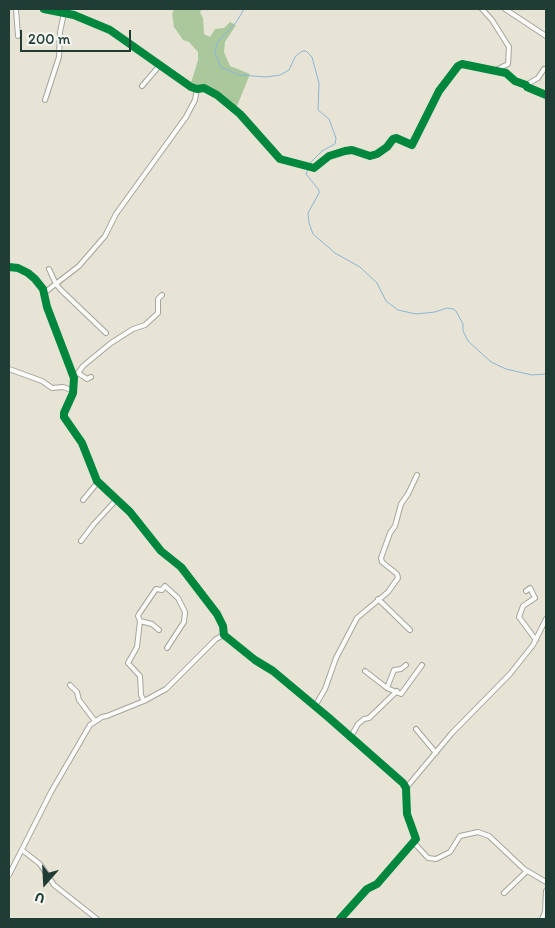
<!DOCTYPE html>
<style>
body{margin:0}
#map{position:relative;width:555px;height:928px;overflow:hidden;background:#e7e3d5;font-family:Itim,sans-serif}
canvas{display:block}
.frame{position:absolute;inset:0;border:10px solid #1f3d34;pointer-events:none}
.north{position:absolute;left:20px;top:858px;width:50px;height:50px;-webkit-text-stroke:4px #f6f6f2;paint-order:stroke;rotate:199deg;font-size:14px;font-weight:700;line-height:20px;text-align:center;color:#1f3d34}
.north::after{content:'';display:block;margin:auto;width:18px;height:22px;background:#1f3d34;clip-path:polygon(50% 0,100% 100%,50% 72%,0 100%)}
.scale{position:absolute;left:20px;top:30px;width:111px;height:22px;box-sizing:border-box;border:2px solid #1f3d34;border-top:0;padding-left:6px;font-size:15px;line-height:18px;white-space:nowrap;color:#1f3d34;-webkit-text-stroke:4px #f6f6f2;paint-order:stroke}
</style>
<div id="map">
<canvas width="555" height="928"></canvas>
<div class="frame"></div>
<div class="north">U</div>
<div class="scale">200 m</div>
</div>
<script>
const c = document.querySelector('canvas').getContext('2d');
c.lineJoin = 'round';
function paint(path, color) { c.fillStyle = color; c.fill(path, 'evenodd'); }
const poly = rows => new Path2D(rows.map(r => 'M' + r).join(''));
function stroke(path, color, width, dash) { c.strokeStyle = color; c.lineWidth = width; c.lineCap = dash ? 'butt' : 'round'; c.setLineDash(dash || []); c.stroke(path); }
paint(poly([
 [174,9,202,9,200,12,203,18,204,34,210,37,215,29,224,28,230,22,236,25,225,42,224,52,230,66,250,74,237,106,232,109,215,96,191,83,198,60,198,52,189,42,183,40,174,27,172,14]
]), '#abc89d');
stroke(poly([
 [244,9,237,21,217,43,215,53,221,67,239,75,267,77,280,75,289,70,295,57,302,51,306,51,312,57,319,83,318,110,329,119,336,138,335,144,322,151,310,163,306,174,319,190,319,193,308,213,309,223,313,234,335,253,360,267,377,283,386,301,398,310,416,314,435,312,447,308,453,309,456,311,463,324,463,331,468,341,491,362,506,369,532,375,546,374]
]), '#89b7d5', 1);
const minor = poly([
 [16,9,18,36],
 [44,9,74,15,110,30,191,87,197,89,204,88,217,95,240,114,280,159,314,168,329,156,345,151,352,150,370,156,377,154,387,147,393,139,396,138,412,145,439,91,458,66,462,64,506,73,515,81,526,85,527,87,546,95],
 [482,9,492,20,509,47,508,64,496,70],
 [505,9,546,36],
 [526,85,538,78,544,69],
 [142,86,160,65],
 [45,100,59,57,60,32,64,13],
 [9,267,18,268,28,273,35,279,43,289,47,307,74,378,73,393,64,413,64,417,82,443,97,481,130,512,161,551,181,567,217,614,223,626,224,635,255,660,273,671,328,717,403,783,406,788,407,814,416,839,377,884,367,889,340,919],
 [49,269,56,284,61,290,106,333],
 [44,293,79,266,105,236,116,214,186,117,195,100,197,89],
 [9,369,42,381,52,388,63,387,74,391],
 [78,373,87,379,91,377],
 [74,375,78,373,83,366,111,343,133,329,145,325,158,313,158,299,162,295],
 [83,500,98,482],
 [81,541,94,524,117,499],
 [526,591,530,588,535,598,523,606,519,617,536,640],
 [378,599,410,630],
 [140,621,138,616,139,614,156,589,162,590,165,586,178,598,185,612,184,622,167,648],
 [365,671,387,688,401,694,422,665],
 [70,685,77,692,79,700,95,721],
 [387,688,394,670,401,669,406,665],
 [144,701,141,695,140,676,128,663,137,647,140,621,152,624,159,630],
 [315,706,325,689,336,658,357,618,388,592,398,578,397,574,382,562,381,558,390,533,395,526,401,504,408,494,417,475],
 [416,729,436,753],
 [350,738,358,724,364,719,369,718,397,691],
 [406,788,452,733,510,674,533,645,546,619],
 [412,843,417,846,428,858,436,859,450,852,460,836,478,832,489,836,524,869,546,882],
 [22,850,40,864,54,885,97,919],
 [9,875,51,792,90,725,102,717,107,716,144,701,166,689,216,639,224,635],
 [504,893,527,871],
 [542,919,545,912,546,891]
]);
stroke(minor, '#a4a59c', 6);
stroke(minor, '#fbfbf9', 4);
stroke(poly([
 [44,9,74,15,110,30,191,87,197,89,204,88,217,95,240,114,280,159,314,168,329,156,345,151,352,150,370,156,377,154,387,147,393,139,396,138,412,145,439,91,458,66,462,64,506,73,515,81,526,85,527,87,546,95],
 [9,267,18,268,28,273,35,279,43,289,47,307,74,378,73,393,64,413,64,417,82,443,97,481,130,512,161,551,181,567,217,614,223,626,224,635,255,660,273,671,328,717,403,783,406,788,407,814,416,839,377,884,367,889,340,919]
]), '#00873e', 8);
</script>
